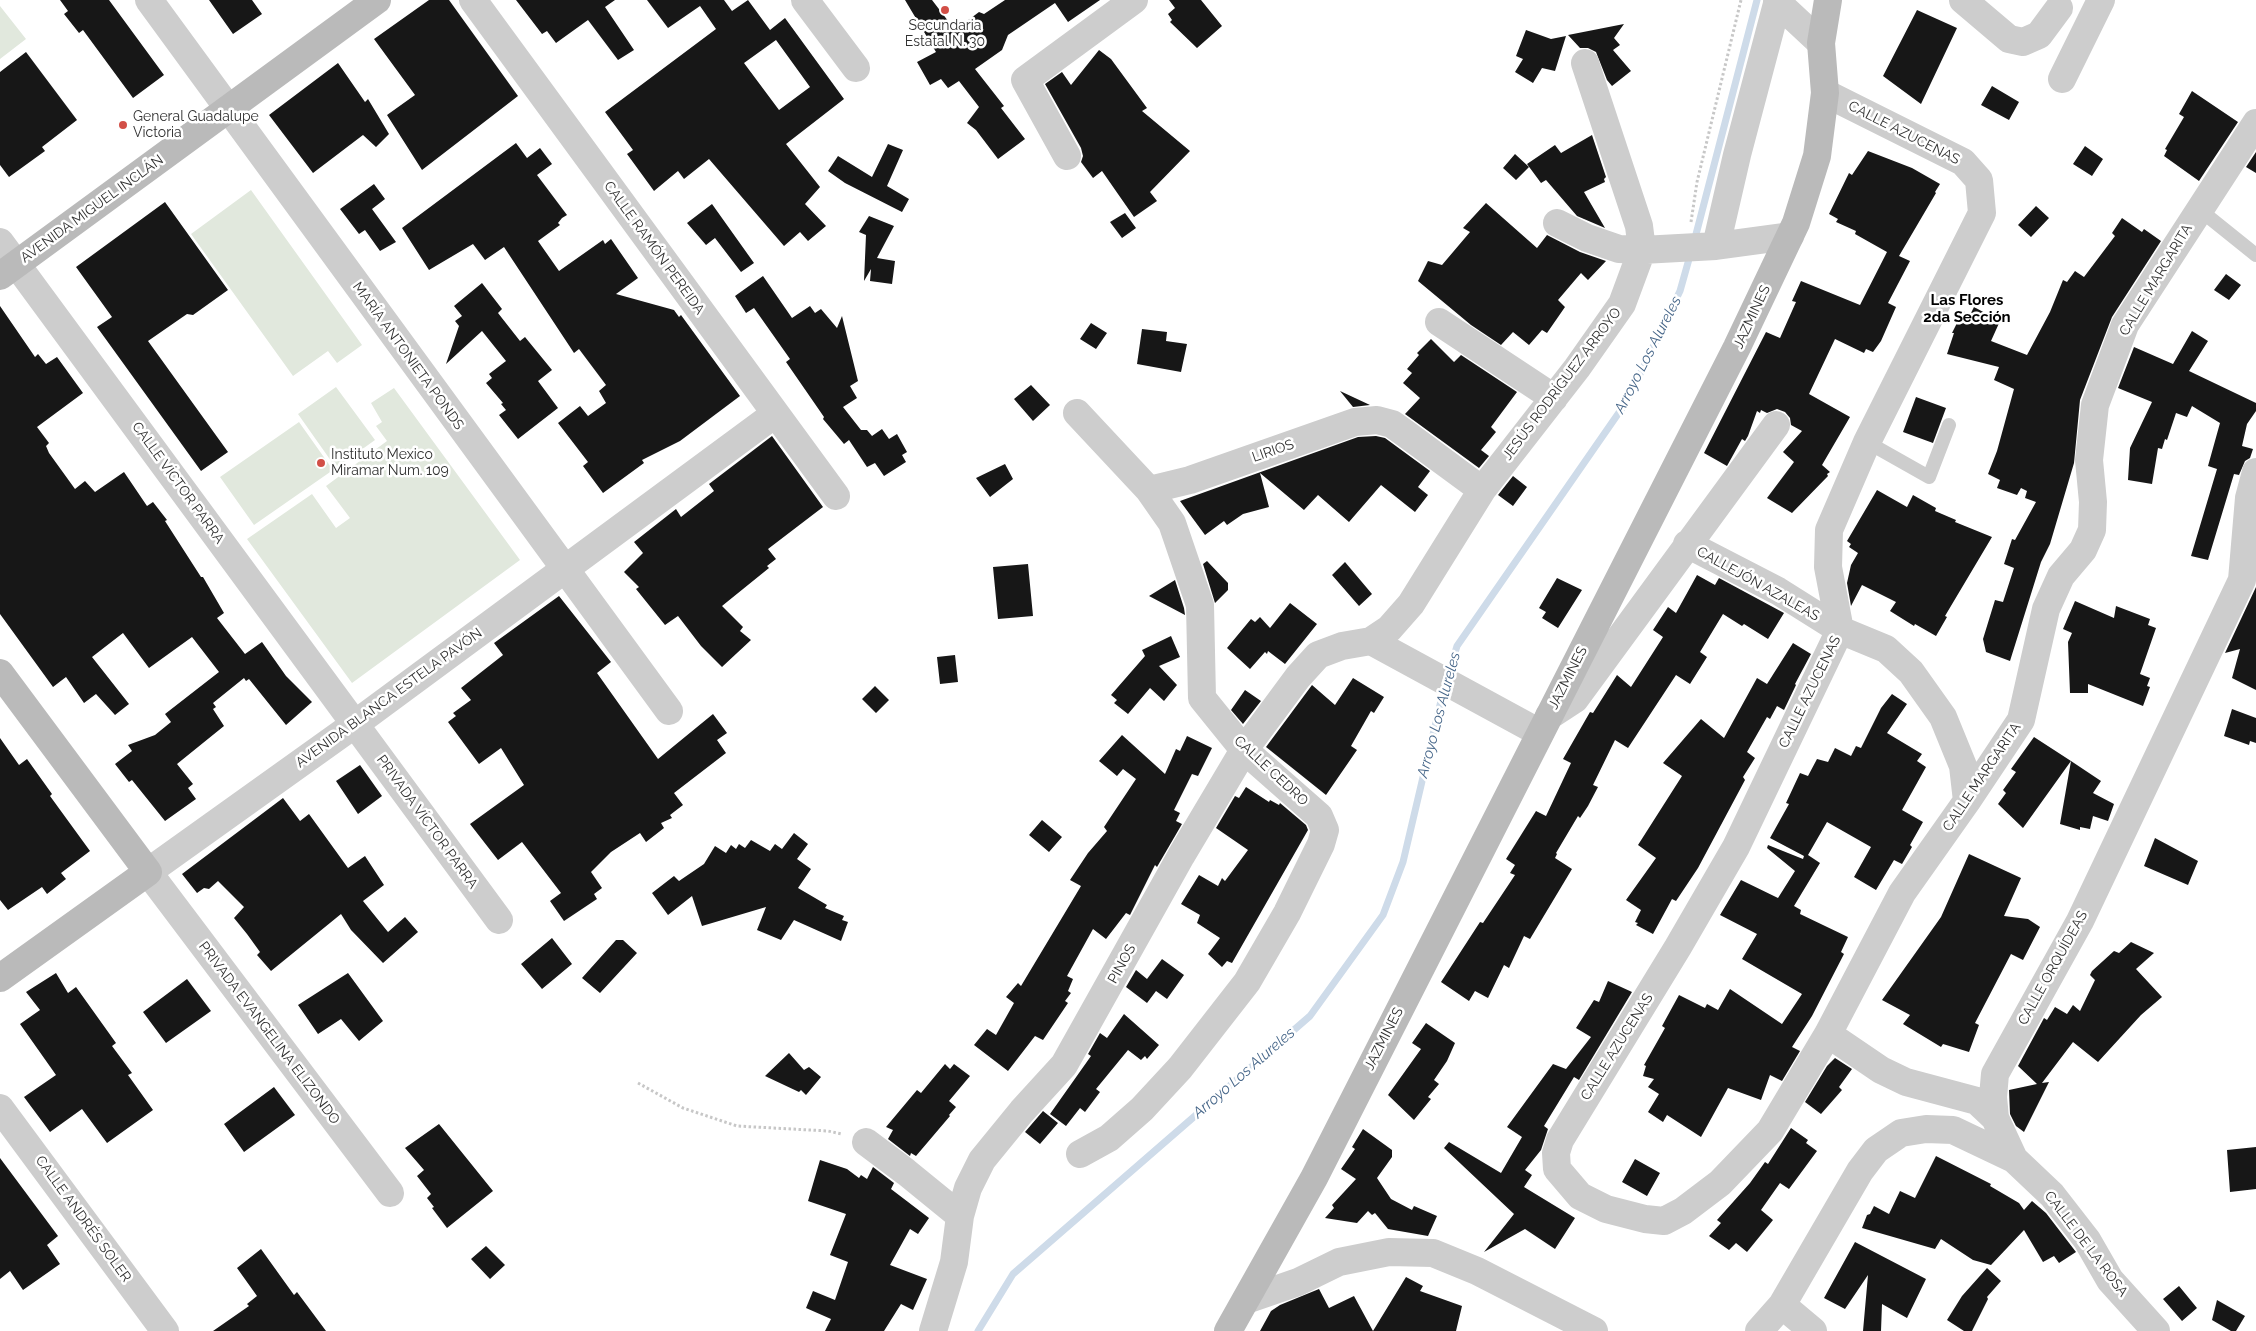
<!DOCTYPE html>
<meta charset="utf-8">
<style>
body{margin:0}
canvas{display:block;background:#fff}
</style>
<canvas width="2256" height="1331"></canvas>
<script>
const c = document.querySelector('canvas').getContext('2d');
c.lineJoin = 'round';
function paint(path, color) { c.fillStyle = color; c.fill(path, 'evenodd'); }
const poly = rows => new Path2D(rows.map(r => 'M' + r).join(''));
function stroke(path, color, width, dash) { c.strokeStyle = color; c.lineWidth = width; c.lineCap = dash ? 'butt' : 'round'; c.setLineDash(dash || []); c.stroke(path); }
function write(font, color, halo, rows, align = 'center') {
  c.font = font + ' Raleway,sans-serif'; c.lineWidth = 5; c.setLineDash([]); c.textBaseline = 'middle'; c.strokeStyle = halo; c.fillStyle = color; for (const [text, x, y, turn = 0] of rows) {
    c.save(); c.translate(x, y); c.rotate((+turn || 0) * Math.PI / 180); c.textAlign = isNaN(turn) ? turn : align; if (halo) c.strokeText(text, 0, 0); c.fillText(text, 0, 0); c.restore();
  }
}
paint(poly([
 [0,6,26,39,0,59],
 [251,190,362,345,337,363,328,351,293,376,191,234],
 [336,387,375,440,336,468,298,414],
 [394,388,520,560,352,683,247,539,312,494,336,528,350,518,326,486,387,441,376,426,382,422,371,403],
 [299,422,333,470,254,525,220,477]
]), '#e1e8dd');
stroke(poly([
 [1694,242,1757,0],
 [1448,676,1457,646,1627,401,1680,291,1691,252],
 [978,1331,1013,1274,1310,1016,1383,915,1403,862,1444,688]
]), '#cedbe9', 7);
paint(poly([
 [60,0,109,0,164,75,133,98,83,30,79,33,64,14,68,11],
 [209,0,252,0,262,14,233,34],
 [429,0,449,0,518,96,422,170,387,115,415,95,374,39],
 [516,0,615,0,605,7,634,50,618,60,588,20,556,43,547,31,542,34],
 [647,0,724,0,732,11,748,0,770,30,785,18,844,99,786,144,820,187,805,204,826,226,808,241,800,232,784,246,709,159,684,179,678,171,654,191,627,154,633,150,605,112,716,29,700,6,668,28],
 [776,40,810,87,779,110,744,63],
 [905,0,932,0,955,30,979,12,984,14,1005,0,1100,0,1068,22,1055,3,1008,35,1002,50,975,69,1004,106,1001,108,1025,139,998,159,976,130,967,123,979,107,959,81,948,88,941,79,930,85,917,62,936,52],
 [1169,0,1201,0,1222,26,1197,48,1170,22,1172,20,1168,14,1175,8],
 [1917,10,1957,28,1921,104,1883,76],
 [1624,24,1614,38,1620,45,1613,50,1631,71,1612,86,1607,80,1596,52,1588,48,1580,48,1568,35],
 [1526,30,1551,39,1566,36,1555,71,1542,68,1533,83,1515,72,1523,59,1516,56],
 [1099,50,1111,59,1147,108,1142,111,1190,151,1150,192,1157,201,1134,217,1102,171,1093,178,1081,162,1083,156,1081,148,1045,84,1062,72,1071,85],
 [26,52,77,120,42,147,45,151,9,177,0,165,0,72],
 [338,63,365,102,368,99,389,134,376,147,363,135,313,173,269,115],
 [1992,86,2019,102,2009,120,1981,105],
 [2192,91,2238,122,2199,181,2164,156,2167,150,2165,149,2184,117,2179,114],
 [1592,135,1606,177,1604,179,1605,182,1584,192,1605,228,1577,216,1546,180,1541,183,1527,164,1555,145,1561,153],
 [516,143,527,158,540,148,552,164,537,175,567,215,562,218,558,223,560,225,538,241,559,271,603,240,605,244,611,239,638,278,616,294,674,310,679,317,681,315,740,396,680,441,642,460,644,463,603,493,583,466,588,462,558,423,580,406,588,416,606,403,599,391,606,385,579,349,574,353,504,247,485,260,473,244,429,270,402,228],
 [888,144,903,150,887,186,909,199,902,212,845,183,828,171,838,156,872,177],
 [2085,146,2103,159,2092,176,2073,164],
 [1868,151,1912,168,1940,184,1935,192,1936,193,1899,256,1910,261,1888,303,1896,307,1881,341,1873,352,1866,349,1864,353,1835,339,1809,394,1850,417,1822,465,1830,472,1827,474,1828,476,1792,513,1767,498,1794,462,1783,452,1802,431,1791,425,1790,418,1785,412,1777,409,1767,413,1761,410,1760,413,1757,411,1748,436,1745,441,1742,439,1727,466,1704,453,1766,332,1780,338,1796,302,1792,301,1801,281,1860,305,1887,252,1855,234,1856,231,1836,222,1838,219,1829,214,1849,173,1852,175],
 [2256,152,2256,173,2246,167],
 [1515,154,1529,167,1516,180,1503,168],
 [374,184,385,199,372,209,396,242,380,251,365,230,359,234,340,209],
 [165,202,228,290,193,315,187,314,148,341,228,452,201,471,97,327,112,317,76,267],
 [1486,203,1537,248,1547,235,1580,252,1606,261,1588,280,1581,273,1558,300,1565,307,1547,333,1542,330,1529,345,1513,332,1501,345,1471,325,1418,281,1428,261,1442,265,1470,232,1463,228],
 [712,204,754,263,741,272,715,238,706,245,687,223],
 [2036,206,2049,218,2031,237,2018,225],
 [1125,213,1136,228,1122,238,1110,222],
 [869,216,894,226,877,258,895,261,892,284,870,281,871,269,864,281,866,235,859,232],
 [2122,218,2142,232,2144,229,2161,241,2112,317,2080,400,2074,463,2050,544,2041,562,2010,661,1986,652,1983,639,1995,600,2003,602,2014,568,2004,564,2012,539,2015,540,2036,502,2025,498,2027,491,2021,488,2017,495,1997,488,2000,480,1988,474,1997,451,2014,389,1994,380,1999,367,1947,354,1954,333,1952,333,1963,311,1970,315,1974,307,2000,321,1991,341,2027,355,2050,312,2063,280,2067,282,2075,271,2084,277,2115,236,2112,233],
 [2226,274,2241,285,2229,300,2214,290],
 [763,276,792,318,810,306,815,313,821,309,837,328,842,316,858,381,850,386,857,398,843,407,861,430,867,430,872,436,882,429,889,439,897,434,907,452,902,455,906,462,884,476,875,463,867,467,849,440,844,444,823,419,824,417,786,362,790,359,754,308,746,313,735,296],
 [482,283,502,309,498,313,520,341,525,337,552,370,538,381,558,408,518,439,499,415,506,410,501,404,503,403,486,383,492,378,489,374,506,361,482,331,446,364,459,326,455,321,462,316,454,306],
 [0,306,35,357,38,354,46,364,57,357,83,393,37,427,49,443,46,446,49,453,75,489,85,481,95,492,124,472,147,506,153,502,167,520,165,521,201,577,203,577,224,613,217,618,245,654,262,642,286,676,312,702,286,725,249,679,246,681,244,678,213,703,216,707,213,709,224,726,177,764,193,784,188,788,196,799,165,821,132,780,129,782,115,764,132,751,128,745,155,735,171,722,165,714,219,672,192,637,149,668,123,633,92,657,129,704,115,715,96,694,84,703,66,677,53,687,0,614],
 [1091,323,1107,333,1096,349,1080,339],
 [1142,329,1167,332,1166,341,1187,344,1181,372,1137,364],
 [2192,331,2208,341,2189,371,2256,403,2256,411,2247,424,2242,446,2253,449,2250,458,2245,461,2239,475,2234,474,2208,560,2191,556,2217,469,2208,466,2220,423,2192,406,2187,417,2176,413,2167,440,2165,439,2162,449,2158,448,2152,484,2128,480,2130,448,2152,402,2118,388,2134,347,2173,364],
 [1431,339,1454,362,1461,355,1517,392,1491,427,1496,432,1481,450,1489,456,1479,468,1405,414,1420,398,1403,383,1412,373,1407,369,1419,355,1417,353],
 [1031,385,1050,405,1033,421,1014,399],
 [1340,391,1370,405,1353,407],
 [1916,397,1946,408,1933,443,1903,432],
 [772,436,823,507,768,549,776,559,767,566,769,568,722,606,743,627,740,631,751,640,722,667,701,646,678,616,665,625,636,589,639,587,624,572,643,553,634,542,676,509,681,517,714,491,709,484],
 [1376,436,1385,438,1430,471,1418,487,1428,495,1415,512,1381,485,1349,522,1318,495,1304,510,1260,473,1269,507,1243,514,1227,525,1224,521,1205,535,1180,501,1358,437],
 [1005,464,1013,479,990,497,976,478],
 [1513,476,1527,487,1513,506,1498,495],
 [1877,490,1907,507,1913,495,1936,508,1935,511,1956,520,1955,522,1992,537,1945,616,1947,617,1936,636,1915,624,1914,626,1890,611,1896,602,1862,585,1851,606,1847,583,1851,565,1858,553,1849,547,1851,544,1847,541],
 [1207,561,1228,583,1228,590,1215,603,1203,564],
 [1345,562,1372,594,1359,606,1332,575],
 [1028,564,1033,616,998,619,993,567],
 [1697,575,1715,585,1719,578,1784,613,1768,639,1744,624,1742,626,1723,614,1700,652,1707,657,1690,684,1676,675,1628,748,1615,740,1593,785,1598,787,1588,806,1580,818,1578,816,1556,853,1557,854,1555,858,1572,869,1530,939,1524,936,1509,968,1504,965,1488,998,1475,991,1469,1001,1441,982,1480,922,1483,923,1515,875,1510,873,1515,865,1506,859,1536,811,1546,816,1571,763,1563,759,1590,712,1593,713,1617,675,1631,687,1663,637,1653,630,1668,607,1676,613],
 [1557,578,1582,590,1558,628,1542,618,1546,612,1539,608],
 [1175,580,1184,608,1185,615,1149,596],
 [2256,587,2256,690,2232,678,2240,649,2225,653],
 [559,596,611,662,597,673,658,759,713,714,727,733,717,740,726,753,674,793,683,805,670,815,672,818,661,823,664,828,646,842,640,833,611,852,591,872,602,888,594,894,597,899,564,921,550,901,561,893,522,842,498,860,470,824,524,785,501,748,479,764,448,722,456,716,453,713,471,700,461,688,503,655,494,643],
 [2075,601,2114,618,2116,606,2150,619,2148,625,2156,628,2140,674,2150,678,2147,686,2150,687,2143,706,2088,684,2088,693,2070,693,2068,642,2072,633,2063,629],
 [1290,603,1317,624,1285,664,1268,651,1267,654,1265,652,1250,669,1227,648,1251,619,1255,622,1260,617,1270,628],
 [1171,636,1180,657,1159,666,1177,685,1164,701,1150,688,1128,714,1114,703,1117,700,1111,695,1145,656,1142,650],
 [1793,643,1811,654,1795,684,1796,685,1784,710,1777,706,1770,719,1767,717,1747,752,1755,758,1743,777,1745,780,1698,868,1676,901,1672,899,1653,934,1636,925,1638,923,1635,922,1641,910,1626,900,1656,858,1638,845,1682,776,1663,763,1701,719,1724,738,1757,678,1767,684],
 [955,655,958,682,940,684,937,657],
 [1353,678,1384,697,1374,713,1371,711,1351,746,1357,750,1326,795,1266,747,1312,685,1335,705],
 [875,686,889,700,876,713,862,699],
 [1245,690,1261,701,1243,724,1231,710],
 [1892,694,1907,704,1887,733,1922,754,1917,761,1926,767,1902,810,1923,822,1910,845,1912,847,1902,864,1894,860,1876,890,1854,877,1871,847,1827,822,1808,855,1820,863,1794,906,1801,910,1800,914,1848,937,1841,952,1844,954,1812,1016,1792,1047,1800,1051,1782,1081,1770,1075,1761,1100,1728,1088,1701,1137,1667,1115,1663,1122,1648,1112,1659,1094,1648,1087,1654,1079,1643,1076,1646,1066,1644,1065,1665,1028,1662,1026,1679,995,1705,1008,1707,1004,1718,1010,1730,989,1782,1024,1802,994,1742,959,1757,934,1720,915,1741,880,1778,898,1795,871,1767,848,1768,845,1803,859,1804,856,1770,838,1789,804,1786,803,1800,773,1808,776,1817,759,1828,762,1835,748,1851,756,1856,746,1861,748,1881,708],
 [2232,709,2256,718,2256,743,2250,741,2249,745,2224,736],
 [1122,735,1165,774,1176,749,1180,751,1187,736,1212,748,1198,776,1192,774,1174,810,1180,813,1176,821,1182,824,1157,867,1155,865,1130,915,1126,913,1106,939,1093,929,1067,976,1073,979,1068,991,1071,993,1065,1001,1068,1003,1043,1040,1035,1036,1008,1071,974,1045,987,1029,996,1035,1014,1003,1006,997,1018,983,1021,986,1081,886,1070,880,1088,853,1107,831,1104,827,1136,779,1123,769,1117,776,1099,761],
 [2034,737,2071,761,2023,828,1998,804,2006,793,2003,790,2016,772,2011,769],
 [0,738,19,765,27,759,52,794,50,796,90,851,61,873,66,879,47,894,42,887,8,910,0,900],
 [2071,761,2101,781,2093,793,2114,804,2108,821,2093,816,2090,829,2080,827,2080,830,2060,824],
 [360,765,382,796,358,814,336,781],
 [1246,787,1269,802,1270,800,1279,805,1280,803,1306,825,1308,830,1232,963,1227,961,1222,967,1208,954,1220,938,1197,923,1200,915,1181,904,1199,875,1218,886,1222,878,1225,881,1248,850,1216,828,1235,796,1239,798],
 [283,798,300,821,309,814,348,868,365,856,384,885,363,901,388,932,405,917,418,932,383,963,351,930,341,914,271,971,257,955,260,952,247,934,234,918,244,907,218,881,209,889,204,888,197,893,182,874],
 [1042,820,1062,837,1049,852,1029,835],
 [794,833,808,844,797,859,811,869,798,888,827,905,825,908,844,916,842,920,848,922,841,941,794,920,781,940,757,930,766,907,702,926,692,896,668,915,652,893,674,876,679,881,704,864,715,846,726,853,731,845,736,849,739,844,745,848,751,840,770,851,775,844,782,849],
 [2155,838,2198,861,2188,885,2144,866],
 [1969,854,2021,878,2004,916,2028,919,2040,927,2023,960,2011,954,1975,1023,1979,1025,1969,1052,1943,1044,1941,1047,1903,1024,1910,1015,1882,1000,1941,917],
 [552,938,572,964,542,989,521,964],
 [616,940,623,940,637,953,600,993,582,978],
 [2131,942,2154,953,2136,969,2162,997,2141,1015,2098,1062,2073,1042,2042,1083,2049,1082,2024,1132,2016,1126,2010,1114,2009,1090,2037,1084,2018,1066,2044,1018,2047,1020,2055,1007,2067,1014,2073,1005,2080,1011,2095,980,2090,975,2092,971,2114,951,2119,953],
 [1162,959,1184,975,1167,999,1156,991,1147,1003,1126,987,1136,970,1147,979],
 [56,973,68,993,76,987,116,1043,112,1046,132,1073,128,1075,153,1110,107,1143,82,1109,50,1132,24,1097,56,1075,20,1024,40,1010,26,992],
 [348,973,383,1021,359,1041,341,1019,318,1034,298,1005],
 [187,979,211,1011,166,1043,143,1012],
 [1608,981,1632,992,1579,1080,1574,1077,1544,1126,1548,1129,1541,1150,1525,1170,1532,1175,1524,1187,1575,1218,1555,1249,1525,1229,1484,1252,1514,1214,1444,1148,1449,1142,1501,1173,1522,1137,1507,1127,1553,1064,1566,1069,1591,1037,1576,1028,1594,1000,1599,1002],
 [1124,1014,1159,1045,1147,1059,1145,1056,1141,1060,1128,1050,1096,1089,1100,1092,1085,1112,1080,1108,1066,1126,1050,1114,1091,1056,1088,1054,1100,1033,1107,1038],
 [1426,1023,1455,1043,1447,1061,1434,1080,1439,1084,1428,1097,1431,1099,1414,1120,1388,1095,1421,1049,1412,1043],
 [789,1053,804,1070,809,1067,821,1077,806,1095,801,1090,799,1092,765,1076],
 [1835,1058,1852,1069,1839,1087,1842,1090,1821,1114,1805,1102,1827,1066],
 [945,1064,950,1069,954,1064,970,1076,949,1101,956,1107,949,1115,950,1116,916,1156,911,1153,910,1156,888,1139,893,1130,886,1127,917,1090,921,1093],
 [274,1087,295,1115,244,1152,224,1124],
 [1043,1111,1058,1123,1040,1144,1025,1132],
 [439,1124,493,1191,447,1228,432,1208,434,1207,427,1198,431,1194,417,1176,424,1170,405,1148],
 [1791,1128,1808,1140,1806,1143,1817,1151,1789,1189,1780,1183,1761,1210,1773,1220,1747,1252,1736,1243,1729,1250,1709,1236,1721,1223,1717,1220,1750,1183,1765,1162,1768,1164],
 [1363,1129,1392,1150,1392,1157,1377,1178,1391,1199,1412,1210,1414,1206,1437,1216,1428,1236,1388,1229,1375,1213,1372,1215,1368,1211,1357,1223,1325,1218,1334,1208,1332,1205,1356,1179,1341,1169,1355,1149,1352,1147],
 [2256,1147,2256,1189,2230,1192,2227,1150],
 [1936,1156,1991,1184,1990,1186,2019,1203,2024,1210,2032,1201,2046,1213,2076,1252,2059,1263,2054,1256,2043,1262,2024,1230,1991,1265,1973,1260,1941,1239,1935,1249,1862,1228,1867,1215,1870,1214,1874,1206,1889,1214,1900,1191,1915,1198],
 [0,1158,58,1236,47,1245,60,1264,23,1290,10,1271,0,1279],
 [1635,1159,1660,1173,1647,1196,1622,1182],
 [820,1160,847,1169,859,1178,861,1175,867,1179,873,1167,894,1183,891,1189,929,1218,918,1234,910,1229,890,1265,927,1279,913,1310,901,1304,884,1331,825,1331,831,1319,806,1308,813,1291,835,1300,848,1262,830,1255,846,1214,808,1201],
 [1855,1242,1926,1279,1907,1318,1882,1304,1881,1331,1863,1331,1868,1275,1845,1309,1824,1298],
 [486,1246,505,1265,490,1279,471,1259],
 [261,1249,294,1295,297,1292,326,1331,213,1331,249,1306,247,1304,257,1296,237,1268],
 [1987,1268,2001,1281,1987,1297,1988,1299,1972,1331,1964,1331,1947,1320,1962,1296],
 [1406,1277,1423,1286,1420,1291,1462,1306,1456,1331,1260,1331,1271,1311,1280,1305,1319,1289,1329,1308,1354,1296,1373,1331],
 [2179,1286,2197,1308,2182,1321,2163,1299],
 [2217,1300,2245,1316,2236,1331,2231,1331,2212,1320]
]), '#171717');
stroke(poly([
 [1691,222,1697,182,1741,0],
 [638,1083,683,1108,737,1126,828,1131,842,1134]
]), '#c7c7c7', 3, [2.5, 2.5]);
stroke(poly([
 [2200,210,2256,255],
 [1867,442,1929,477,1949,425]
]), '#cdcdcd', 14);
stroke(poly([
 [149,0,669,711],
 [473,0,836,496],
 [805,0,856,68],
 [1963,0,2009,39,2023,42,2039,35,2059,8],
 [1777,2,1821,43],
 [2062,79,2101,0],
 [1825,93,1963,162,1979,180,1982,213,1867,442,1829,530,1828,567,1840,630,1736,847,1678,947,1560,1140,1556,1153,1557,1169,1580,1196,1606,1209,1645,1219,1664,1221,1683,1211,1720,1183,1770,1131,1828,1034,1902,893,1967,801,2021,720,2046,609,2061,576,2083,550,2092,530,2093,502,2089,460,2095,405,2125,325,2256,123],
 [1067,156,1025,80,1134,0],
 [1557,223,1587,238,1619,249,1642,250,1716,246,1790,236],
 [0,242,499,920],
 [1716,246,1737,155,1778,0],
 [1439,322,1554,398],
 [1077,413,1149,490,1190,480,1355,422,1377,420,1392,424,1406,434,1482,490],
 [1687,544,1778,591,1840,630,1886,649,1911,672,1943,717,1963,766,1967,801],
 [1371,641,1540,733],
 [1549,716,1575,699,1776,425],
 [1828,1034,1881,1070,1906,1082,1977,1101,1995,1118],
 [0,1108,165,1331],
 [866,1142,906,1172,960,1216],
 [1080,1154,1109,1138,1142,1109,1180,1068,1247,982,1287,913,1321,844,1325,830,1319,816,1244,750,1202,698,1200,605,1172,523,1149,490],
 [2014,1159,1995,1118,1993,1097,1995,1074,2080,921,2242,580,2249,498,2256,472],
 [390,1193,148,872,355,724,775,414],
 [1246,1300,1298,1282,1339,1262,1389,1252,1433,1253,1477,1271,1594,1331],
 [1782,1305,1813,1331],
 [933,1331,954,1262,960,1216,968,1188,982,1160,1022,1111,1064,1065,1181,856,1244,750,1298,677,1318,655,1342,646,1371,641,1389,629,1411,604,1482,490,1577,368,1622,304,1642,250,1639,226,1585,63],
 [1759,1331,1782,1305,1860,1171,1876,1150,1901,1133,1926,1129,1953,1130,2014,1159,2052,1195,2087,1240,2110,1280,2156,1331]
]), '#cdcdcd', 28);
stroke(poly([
 [0,276,377,0],
 [0,673,148,872,0,978],
 [1228,1331,1314,1178,1737,347,1796,223,1817,156,1825,93,1821,43,1828,0]
]), '#bababa', 28);
for (const [x, y, r, color] of [
 [945,10,5,"#d24f47"],
 [123,125,5,"#d24f47"],
 [321,463,5,"#d24f47"]
]) { const dot = new Path2D(); dot.arc(x, y, r, 0, 2 * Math.PI); c.fillStyle = color; c.fill(dot); stroke(dot, '#fff', 2); }
write('14px', '#303030', '#fff', [
 ["Secundaria",945,26,"center"],
 ["Estatal N. 30",945,42,"center"],
 ["General Guadalupe",133,117],
 ["Victoria",133,133],
 ["Instituto Mexico",331,455],
 ["Miramar Num. 109",331,471]
], 'left');
write('14px', '#303030', '#fff', [
 ["CALLE AZUCENAS",1904,133,27],
 ["AVENIDA MIGUEL INCLÁN",92,209,-36],
 ["CALLE RAMÓN PEREIDA",654,248,54],
 ["CALLE MARGARITA",2156,280,-59],
 ["JAZMINES",1752,317,-65],
 ["MARÍA ANTONIETA PONDS",408,356,54],
 ["JESÚS RODRÍGUEZ ARROYO",1562,384,-53],
 ["LIRIOS",1273,451,-19],
 ["CALLE VÍCTOR PARRA",178,483,54],
 ["CALLEJÓN AZALEAS",1758,584,29],
 ["JAZMINES",1568,678,-63],
 ["CALLE AZUCENAS",1810,692,-64],
 ["AVENIDA BLANCA ESTELA PAVÓN",389,698,-36],
 ["CALLE CEDRO",1271,771,43],
 ["CALLE MARGARITA",1982,777,-56],
 ["PRIVADA VÍCTOR PARRA",427,822,54],
 ["PINOS",1122,964,-61],
 ["CALLE ORQUÍDEAS",2053,968,-61],
 ["PRIVADA EVANGELINA ELIZONDO",269,1033,53],
 ["JAZMINES",1384,1039,-63],
 ["CALLE AZUCENAS",1617,1047,-58],
 ["CALLE ANDRÉS SOLER",83,1219,54],
 ["CALLE DE LA ROSA",2086,1244,53]
]);
write('bold 15px', '#000', '#fff', [
 ["Las Flores",1967,300],
 ["2da Sección",1967,317]
]);
write('italic 15px', '#466689', '#fff', [
 ["Arroyo Los Alureles",1648,355,-63],
 ["Arroyo Los Alureles",1439,715,-75],
 ["Arroyo Los Alureles",1244,1073,-41]
]);
</script>
